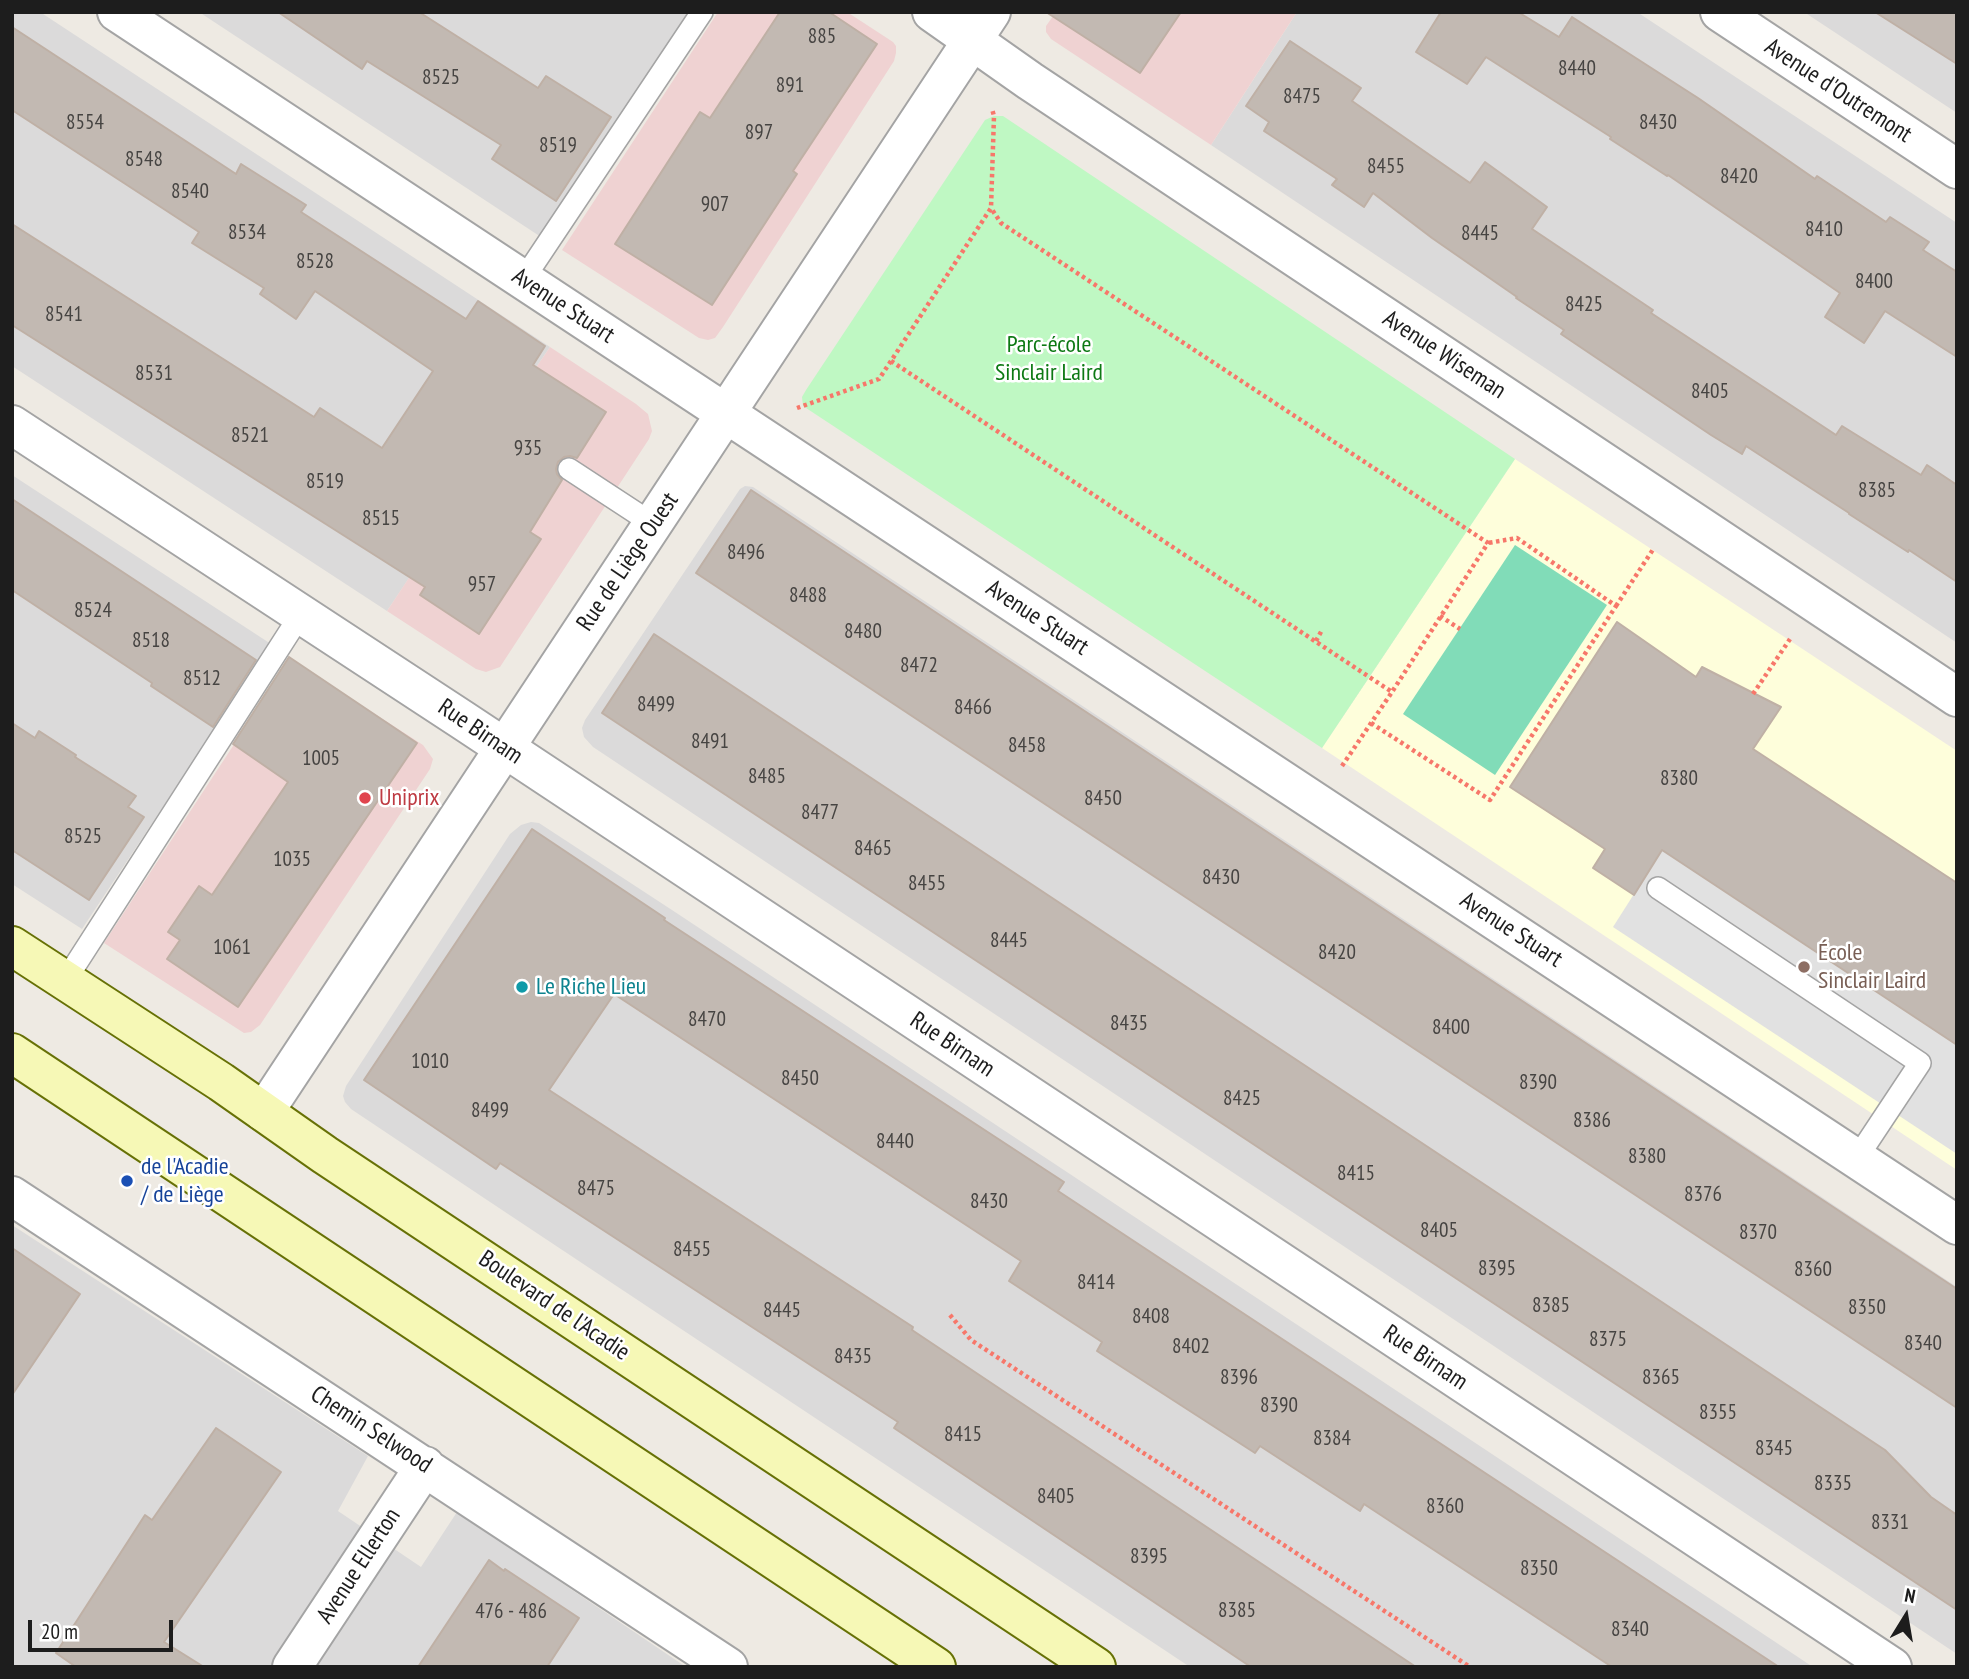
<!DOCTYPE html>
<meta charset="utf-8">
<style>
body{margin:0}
#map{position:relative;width:1969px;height:1679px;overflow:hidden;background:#eeeae3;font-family:"PT Sans Narrow",sans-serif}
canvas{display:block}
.frame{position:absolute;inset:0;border:14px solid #1d1d1d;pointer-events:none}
.north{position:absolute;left:1871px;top:1581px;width:70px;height:70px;-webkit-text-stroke:5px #fff;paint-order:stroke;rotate:11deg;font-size:19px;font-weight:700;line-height:28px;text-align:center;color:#1d1d1d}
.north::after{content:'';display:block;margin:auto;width:24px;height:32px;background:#1d1d1d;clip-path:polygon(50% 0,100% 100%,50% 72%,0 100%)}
.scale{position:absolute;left:28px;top:1620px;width:145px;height:32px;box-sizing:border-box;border:4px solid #1d1d1d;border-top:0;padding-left:9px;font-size:21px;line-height:24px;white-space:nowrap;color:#1d1d1d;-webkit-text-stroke:5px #fff;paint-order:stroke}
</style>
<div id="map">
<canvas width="1969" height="1679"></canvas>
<div class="frame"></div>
<div class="north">N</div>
<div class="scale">20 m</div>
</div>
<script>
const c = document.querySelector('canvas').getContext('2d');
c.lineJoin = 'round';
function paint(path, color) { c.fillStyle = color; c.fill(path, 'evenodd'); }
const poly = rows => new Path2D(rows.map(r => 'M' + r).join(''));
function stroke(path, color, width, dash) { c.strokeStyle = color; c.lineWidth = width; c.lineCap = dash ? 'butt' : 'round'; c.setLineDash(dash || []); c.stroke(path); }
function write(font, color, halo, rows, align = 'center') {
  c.font = font + ' "PT Sans Narrow",sans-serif'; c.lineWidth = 5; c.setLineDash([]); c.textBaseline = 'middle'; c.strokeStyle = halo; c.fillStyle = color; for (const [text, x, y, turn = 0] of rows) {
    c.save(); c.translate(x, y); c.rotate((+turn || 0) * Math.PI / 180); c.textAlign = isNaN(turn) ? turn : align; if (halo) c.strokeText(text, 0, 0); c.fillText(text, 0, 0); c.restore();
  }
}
paint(poly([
 [12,12,40,12,550,347,456,485,466,493,387,611,12,366],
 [199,12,688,12,541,237],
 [1297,12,1637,12,1957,223,1957,643,1211,145],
 [1804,12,1957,12,1957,113],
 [12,475,271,644,82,929,12,884],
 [745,486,753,487,1957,1287,1957,1654,593,747,584,737,582,728,585,720,740,489],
 [531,822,539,823,675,912,1813,1667,1190,1667,484,1198,351,1109,345,1102,343,1096,346,1086,510,834,521,825],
 [12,1225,368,1456,338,1511,421,1567,457,1512,686,1667,12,1667]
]), '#dbdada');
paint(poly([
 [718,12,847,12,893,42,896,46,896,53,894,61,723,327,715,338,708,340,699,338,562,250],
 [1056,12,1297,12,1211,145,1051,39,1046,32,1046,26],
 [550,347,636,404,648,414,652,431,649,439,500,667,486,672,476,669,387,611,465,493,455,486],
 [290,659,423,745,433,759,430,769,260,1025,251,1032,244,1033,104,943]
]), '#efd2d2');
paint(poly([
 [1515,459,1957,751,1957,1170,1322,748]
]), '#fefedb');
paint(poly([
 [994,116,1003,116,1515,459,1322,748,803,406,802,397,806,390,985,120]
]), '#bff8c3');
paint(poly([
 [1515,545,1607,605,1495,775,1403,714]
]), '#81dcb8');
paint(poly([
 [1662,850,1957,1045,1957,1154,1613,927]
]), '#e1e1e1');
const building = poly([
 [278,12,419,12,538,88,546,76,611,117,556,201,492,159,501,145,367,61,362,69,278,12],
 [780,12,829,12,877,44,793,171,797,174,712,305,615,244,700,112,710,118,780,12],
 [1046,12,1181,12,1140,73,1046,12],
 [1441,12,1518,12,1559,37,1572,17,1698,98,1815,179,1817,176,1886,222,1890,217,1929,242,1923,250,1957,272,1957,357,1885,311,1864,343,1825,317,1840,293,1668,175,1667,176,1610,139,1611,137,1486,57,1467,84,1416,52,1441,12],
 [1875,12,1957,12,1957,64,1875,12],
 [12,27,236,174,241,164,306,205,301,212,466,319,478,301,545,346,533,365,606,412,577,458,570,456,564,457,558,462,556,469,557,474,562,480,530,532,541,539,479,634,420,595,425,587,12,325,12,224,314,417,320,408,382,448,433,371,315,291,296,319,260,294,264,288,192,243,199,232,12,110,12,27],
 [1290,41,1361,88,1352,101,1470,183,1485,162,1547,207,1532,229,1653,310,1651,313,1836,435,1842,426,1921,475,1927,465,1957,485,1957,582,1909,550,1908,552,1849,514,1849,513,1746,446,1742,454,1711,435,1561,334,1564,330,1516,298,1517,297,1432,238,1373,193,1364,207,1332,185,1337,179,1264,131,1269,122,1246,106,1290,41],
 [751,490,1957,1289,1957,1408,696,573,751,490],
 [12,499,256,660,213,727,151,686,152,683,12,590,12,499],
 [1617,622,1696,677,1702,667,1781,707,1753,749,1957,883,1957,1045,1662,850,1634,895,1593,868,1605,849,1510,787,1617,622],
 [654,634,1885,1450,1931,1497,1957,1515,1957,1610,602,713,654,634],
 [289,657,417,743,238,1007,167,959,180,940,168,932,199,886,212,895,288,782,233,744,289,657],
 [12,723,35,738,39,731,76,755,75,757,136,796,128,807,144,817,89,900,12,850,12,723],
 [532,829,665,918,664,920,1064,1182,1058,1191,1779,1667,1612,1667,1364,1504,1360,1511,1260,1446,1255,1453,1097,1351,1102,1342,1009,1281,1021,1261,614,994,549,1090,913,1327,912,1330,1416,1667,1251,1667,894,1428,898,1422,500,1163,496,1169,364,1080,532,829],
 [12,1248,80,1294,12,1395,12,1248],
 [216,1428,281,1472,164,1642,204,1667,76,1667,56,1653,145,1515,152,1520,216,1428],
 [489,1560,504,1571,505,1569,579,1618,547,1667,418,1667,489,1560]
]);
paint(building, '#c2b9b2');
stroke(building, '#bfb0a5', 2);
const service = poly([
 [523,280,702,12],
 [569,469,653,524],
 [1658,888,1920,1063,1857,1158],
 [65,981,301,614]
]);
const minor = poly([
 [117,12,1957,1225],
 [932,12,1030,81,1957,697],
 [1720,12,1957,169],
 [12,425,464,721,1892,1667],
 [264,1112,991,12],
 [12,1196,728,1667],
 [292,1667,425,1466]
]);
const secondary = poly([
 [12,946,221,1082,325,1155,1096,1667],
 [12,1053,936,1667]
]);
stroke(service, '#a4a4a4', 24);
stroke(minor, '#a4a4a4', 42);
stroke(secondary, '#677106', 42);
stroke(poly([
 [891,361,1392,692,1488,543,1001,223,991,208],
 [797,408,879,379,891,361,991,208,994,116,992,109],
 [1616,606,1654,548],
 [1440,616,1460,629],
 [1316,641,1322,630],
 [1753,694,1790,639],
 [1371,723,1490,800,1616,606,1517,538,1488,543],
 [1342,766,1392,692],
 [950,1315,971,1340,1470,1667]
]), '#f7776a', 4.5, [3.5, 3.5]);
stroke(service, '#fff', 21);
stroke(minor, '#fff', 38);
stroke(secondary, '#f6f8b6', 38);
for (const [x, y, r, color] of [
 [365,798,7,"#e0444e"],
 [1804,967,7,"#8d6e63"],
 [522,987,7,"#0f9aa8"],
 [127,1181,7,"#1a4fb4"]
]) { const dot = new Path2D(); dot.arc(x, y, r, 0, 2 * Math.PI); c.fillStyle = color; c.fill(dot); stroke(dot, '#fff', 2.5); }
write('21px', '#464442', null, [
 ["885",822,37],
 ["8440",1577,69],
 ["8525",441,78],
 ["891",790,86],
 ["8475",1302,97],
 ["8554",85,123],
 ["8430",1658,123],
 ["897",759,133],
 ["8519",558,146],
 ["8548",144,160],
 ["8455",1386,167],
 ["8420",1739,177],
 ["8540",190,192],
 ["907",715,205],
 ["8410",1824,230],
 ["8534",247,233],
 ["8445",1480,234],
 ["8528",315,262],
 ["8400",1874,282],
 ["8425",1584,305],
 ["8541",64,315],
 ["8531",154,374],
 ["8405",1710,392],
 ["8521",250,436],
 ["935",528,449],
 ["8519",325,482],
 ["8385",1877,491],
 ["8515",381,519],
 ["8496",746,553],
 ["957",482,585],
 ["8488",808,596],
 ["8524",93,611],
 ["8480",863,632],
 ["8518",151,641],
 ["8472",919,666],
 ["8512",202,679],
 ["8499",656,705],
 ["8466",973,708],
 ["8491",710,742],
 ["8458",1027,746],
 ["1005",321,759],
 ["8485",767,777],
 ["8380",1679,779],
 ["8450",1103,799],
 ["8477",820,813],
 ["8525",83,837],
 ["8465",873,849],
 ["1035",292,860],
 ["8430",1221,878],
 ["8455",927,884],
 ["8445",1009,941],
 ["1061",232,948],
 ["8420",1337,953],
 ["8470",707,1020],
 ["8435",1129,1024],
 ["8400",1451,1028],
 ["1010",430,1062],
 ["8450",800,1079],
 ["8390",1538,1083],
 ["8425",1242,1099],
 ["8499",490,1111],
 ["8386",1592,1121],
 ["8440",895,1142],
 ["8380",1647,1157],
 ["8415",1356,1174],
 ["8475",596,1189],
 ["8376",1703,1195],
 ["8430",989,1202],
 ["8405",1439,1231],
 ["8370",1758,1233],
 ["8455",692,1250],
 ["8395",1497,1269],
 ["8360",1813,1270],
 ["8414",1096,1283],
 ["8385",1551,1306],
 ["8350",1867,1308],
 ["8445",782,1311],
 ["8408",1151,1317],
 ["8375",1608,1340],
 ["8340",1923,1344],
 ["8402",1191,1347],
 ["8435",853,1357],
 ["8396",1239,1378],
 ["8365",1661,1378],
 ["8390",1279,1406],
 ["8355",1718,1413],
 ["8415",963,1435],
 ["8384",1332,1439],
 ["8345",1774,1449],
 ["8335",1833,1484],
 ["8405",1056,1497],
 ["8360",1445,1507],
 ["8331",1890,1523],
 ["8395",1149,1557],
 ["8350",1539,1569],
 ["8385",1237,1611],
 ["476 - 486",511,1612],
 ["8340",1630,1630]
]);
write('24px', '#1d1d1d', '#fff', [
 ["Avenue d'Outremont",1838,91,33],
 ["Avenue Stuart",563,306,33],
 ["Avenue Wiseman",1444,355,33],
 ["Rue de Liège Ouest",628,562,-56],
 ["Avenue Stuart",1037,618,33],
 ["Rue Birnam",480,732,34],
 ["Avenue Stuart",1511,930,33],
 ["Rue Birnam",952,1045,34],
 ["Boulevard de l'Acadie",554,1306,34],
 ["Rue Birnam",1425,1358,34],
 ["Chemin Selwood",371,1430,33],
 ["Avenue Ellerton",359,1566,-57]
]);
write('24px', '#0d7914', '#fff', [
 ["Parc-école",1049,345],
 ["Sinclair Laird",1049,373]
]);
write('24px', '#be3a42', '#fff', [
 ["Uniprix",379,798]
], 'left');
write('24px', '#785e54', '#fff', [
 ["École",1818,953],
 ["Sinclair Laird",1818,981]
], 'left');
write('24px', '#0d838f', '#fff', [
 ["Le Riche Lieu",536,987]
], 'left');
write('24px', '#164399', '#fff', [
 ["de l'Acadie",141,1167],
 ["/ de Liège",141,1195]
], 'left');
</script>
